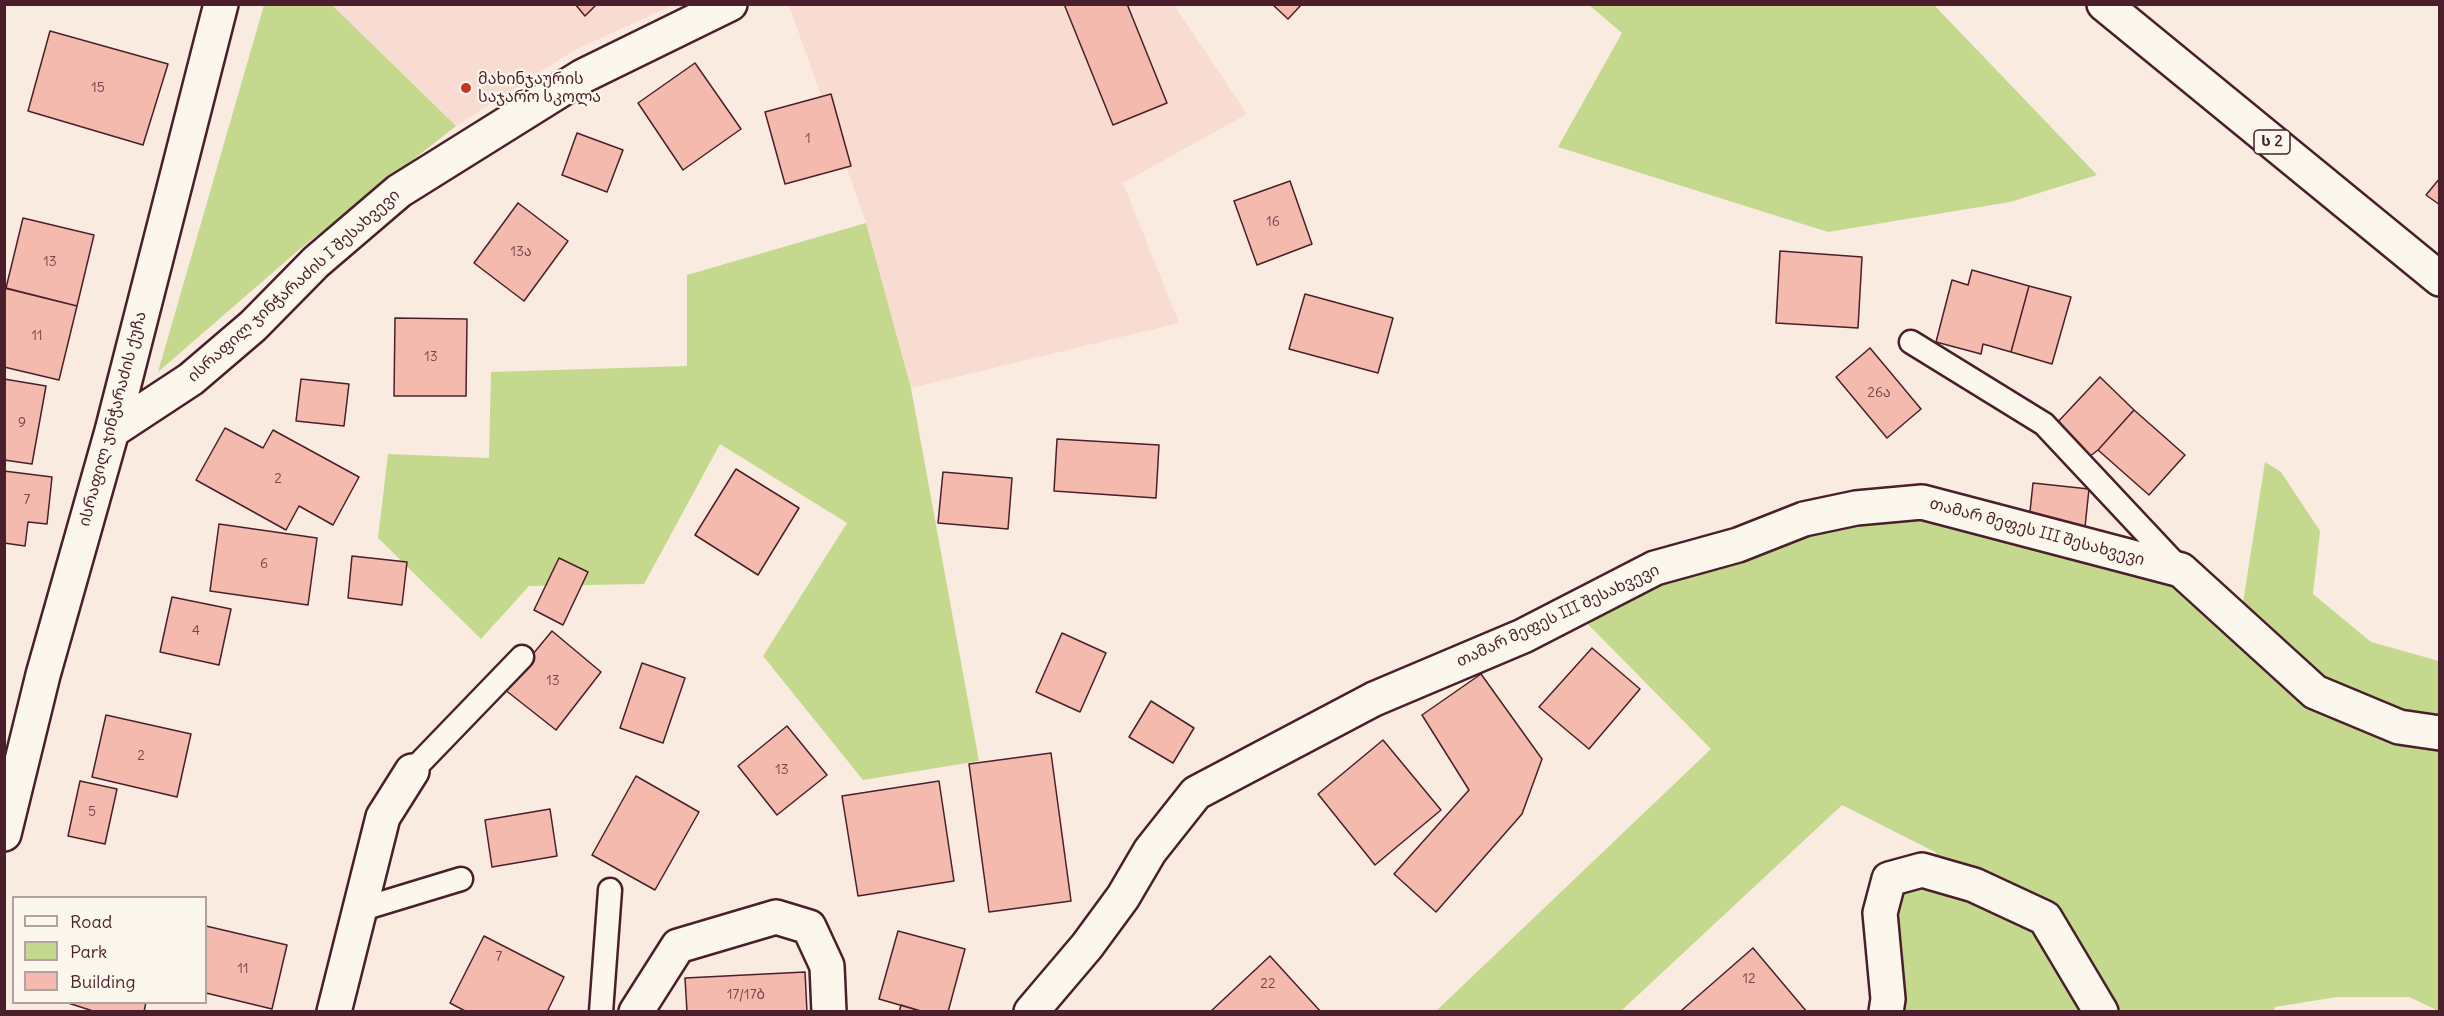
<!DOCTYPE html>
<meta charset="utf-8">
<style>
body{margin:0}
#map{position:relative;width:2444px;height:1016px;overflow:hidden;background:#faebe0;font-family:Delius,sans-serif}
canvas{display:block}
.frame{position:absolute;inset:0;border:6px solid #4a1f2b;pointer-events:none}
.legend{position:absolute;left:12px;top:896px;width:195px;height:108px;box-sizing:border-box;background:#fbf7ec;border:2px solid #b4a19f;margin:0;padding:8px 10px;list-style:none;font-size:18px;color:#4a1f2b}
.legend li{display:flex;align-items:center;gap:12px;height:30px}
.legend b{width:30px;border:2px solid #b4a19f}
</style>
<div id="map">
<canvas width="2444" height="1016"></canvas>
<div class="frame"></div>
<ul class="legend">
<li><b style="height:8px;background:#fbf7ec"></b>Road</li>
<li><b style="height:16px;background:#c4d98e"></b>Park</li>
<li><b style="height:16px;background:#f4baae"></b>Building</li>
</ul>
</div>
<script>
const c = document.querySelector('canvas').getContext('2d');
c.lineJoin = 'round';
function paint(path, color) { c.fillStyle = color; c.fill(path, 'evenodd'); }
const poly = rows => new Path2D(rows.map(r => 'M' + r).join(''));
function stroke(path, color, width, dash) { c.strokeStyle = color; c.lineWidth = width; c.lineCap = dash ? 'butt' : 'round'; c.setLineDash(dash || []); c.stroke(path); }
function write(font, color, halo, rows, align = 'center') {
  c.font = font + ' Delius,"Noto Sans Georgian",sans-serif'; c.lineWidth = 4.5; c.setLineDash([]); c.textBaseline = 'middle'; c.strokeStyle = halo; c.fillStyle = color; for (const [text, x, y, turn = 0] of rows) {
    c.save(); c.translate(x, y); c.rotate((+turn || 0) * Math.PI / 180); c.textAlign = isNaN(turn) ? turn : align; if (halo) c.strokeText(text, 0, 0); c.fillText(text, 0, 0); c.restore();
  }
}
paint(poly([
 [332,5,673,5,573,51,456,126],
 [789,5,1174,5,1247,114,1123,183,1179,323,911,388,866,223]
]), '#f8dcd1');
paint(poly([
 [264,5,332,5,456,126,301,248,158,372],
 [1589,5,1934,5,2097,175,2010,202,1828,232,1558,147,1622,33],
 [866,223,911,388,979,761,863,780,763,656,847,523,720,444,644,584,529,586,481,639,378,538,388,454,489,458,491,372,687,366,687,275],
 [2265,462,2281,472,2320,531,2313,594,2371,642,2439,661,2439,1011,2409,997,2337,997,2275,1007,2273,1012,1886,1011,1880,913,1937,853,1842,805,1621,1011,1435,1012,1711,749,1574,610,1655,568,1922,502,2181,570,2240,622]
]), '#c4d98e');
const building = poly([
 [575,4,597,4,585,16,575,4],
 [1064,4,1127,4,1167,103,1113,125,1064,4],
 [1272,4,1302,4,1288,19,1272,4],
 [50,31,168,64,143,145,28,111,50,31],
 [695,63,741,129,683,170,638,103,695,63],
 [831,94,851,166,785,184,765,112,831,94],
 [577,133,623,150,607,192,562,175,577,133],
 [2440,178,2440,205,2426,195,2440,178],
 [1290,181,1312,244,1257,265,1234,201,1290,181],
 [518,203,568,241,524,301,474,263,518,203],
 [23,218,94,235,77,306,6,288,23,218],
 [1780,251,1862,257,1858,328,1776,323,1780,251],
 [1972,270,2029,286,2011,352,1983,344,1981,354,1936,342,1952,280,1968,285,1972,270],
 [2029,286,2071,297,2052,364,2011,352,2029,286],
 [4,288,77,306,59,380,4,367,4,288],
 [1305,294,1393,318,1378,373,1289,349,1305,294],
 [395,318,467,319,466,396,394,396,395,318],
 [1870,348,1921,409,1887,438,1836,377,1870,348],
 [2100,377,2134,410,2098,450,2089,457,2055,425,2100,377],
 [4,379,46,386,32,464,4,460,4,379],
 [301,379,349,384,344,426,296,421,301,379],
 [2134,410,2185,455,2149,495,2098,450,2134,410],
 [225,428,263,448,273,430,359,477,333,525,299,506,286,530,196,480,225,428],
 [1057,439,1159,445,1156,498,1054,491,1057,439],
 [736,469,799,508,758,575,695,535,736,469],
 [4,471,52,477,47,524,28,522,25,546,4,543,4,471],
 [943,472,1012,478,1008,529,938,523,943,472],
 [2033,483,2089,489,2085,527,2029,521,2033,483],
 [219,524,317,538,308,605,210,591,219,524],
 [352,556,407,562,402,605,348,598,352,556],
 [559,558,588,572,563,625,534,610,559,558],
 [172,597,231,609,219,665,160,652,172,597],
 [552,631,601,672,556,730,504,689,552,631],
 [1062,633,1106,653,1080,712,1036,692,1062,633],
 [1592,648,1640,689,1589,749,1539,707,1592,648],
 [642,663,685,678,663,743,620,728,642,663],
 [1481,674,1542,759,1522,814,1436,912,1394,874,1469,790,1422,715,1481,674],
 [1151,701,1194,728,1173,763,1129,737,1151,701],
 [106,715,191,734,177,797,92,777,106,715],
 [787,726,827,775,777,815,738,766,787,726],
 [1383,740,1441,810,1375,865,1318,794,1383,740],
 [1051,753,1071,901,989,912,969,764,1051,753],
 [636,776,699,812,655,890,592,855,636,776],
 [80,781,117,789,105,844,68,836,80,781],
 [939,781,954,881,858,896,842,796,939,781],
 [550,809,557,856,492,867,485,820,550,809],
 [206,926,287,945,272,1009,206,993,206,926],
 [898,931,965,949,948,1012,924,1012,879,999,898,931],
 [484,936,564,977,547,1012,467,1012,450,1003,484,936],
 [1753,948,1807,1012,1683,1012,1682,1010,1753,948],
 [1270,956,1321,1012,1210,1012,1270,956],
 [805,972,807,1012,687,1012,685,978,805,972],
 [65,1002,146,1002,144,1012,96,1012,65,1002],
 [901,1005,924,1012,899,1012,901,1005]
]);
paint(building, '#f4baae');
stroke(building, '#4a1f2b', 1.5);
const service = poly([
 [1911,342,2044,424,2180,569],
 [412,771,522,657],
 [359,910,461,879],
 [601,1012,610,890]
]);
const minor = poly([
 [334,1012,383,817,412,771],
 [636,1012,678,946,776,917,809,927,827,966,829,1012],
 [1031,1012,1087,946,1123,897,1150,851,1196,793,1374,699,1523,636,1655,568,1738,545,1804,519,1856,508,1922,502,2181,570,2315,692,2399,727,2440,733],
 [1886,1012,1888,999,1880,913,1889,879,1922,870,1974,885,2045,918,2101,1012]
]);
const tertiary = poly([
 [112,431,191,379,253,326,316,262,399,191,583,76,730,4],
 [4,834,43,675,112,431,221,4]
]);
const trunk = poly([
 [2104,4,2440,279]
]);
stroke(service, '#4a1f2b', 27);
stroke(minor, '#4a1f2b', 38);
stroke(tertiary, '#4a1f2b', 38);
stroke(trunk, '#4a1f2b', 38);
stroke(service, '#fbf7ec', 22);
stroke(minor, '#fbf7ec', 33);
stroke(tertiary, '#fbf7ec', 33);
stroke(trunk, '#fbf7ec', 33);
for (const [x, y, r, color] of [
 [466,88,6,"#c8321e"]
]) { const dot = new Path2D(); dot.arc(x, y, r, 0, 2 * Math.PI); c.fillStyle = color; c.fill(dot); stroke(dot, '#fbf7ec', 2); }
write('14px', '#74464c', null, [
 ["15",98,88],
 ["1",808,139],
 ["16",1273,222],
 ["13ა",521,252],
 ["13",50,262],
 ["11",37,336],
 ["13",431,357],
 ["26ა",1879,393],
 ["9",22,423],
 ["2",278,479],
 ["7",27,500],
 ["6",264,564],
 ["4",196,631],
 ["13",553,681],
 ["2",141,756],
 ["13",782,770],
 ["5",92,812],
 ["7",499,957],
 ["11",243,969],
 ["12",1749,979],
 ["22",1268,984],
 ["17/17ბ",746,995]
]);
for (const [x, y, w] of [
 [2272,142,36]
]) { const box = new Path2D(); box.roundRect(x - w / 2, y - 12, w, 24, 4.5); c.fillStyle = '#fbf7ec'; c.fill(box); stroke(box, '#4a1f2b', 1.5); }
write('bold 15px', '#4a1f2b', null, [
 ["ს 2",2272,142]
]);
write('16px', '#4a1f2b', '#fbf7ec', [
 ["მახინჯაურის",478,79],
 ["საჯარო სკოლა",478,97]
], 'left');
write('16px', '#4a1f2b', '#fbf7ec', [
 ["ისრაფილ ჯინჭარაძის I შესახვევი",294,286,-42],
 ["ისრაფილ ჯინჭარაძის ქუჩა",113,419,-75],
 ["თამარ მეფეს III შესახვევი",2037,532,15],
 ["თამარ მეფეს III შესახვევი",1558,616,-25]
]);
</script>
